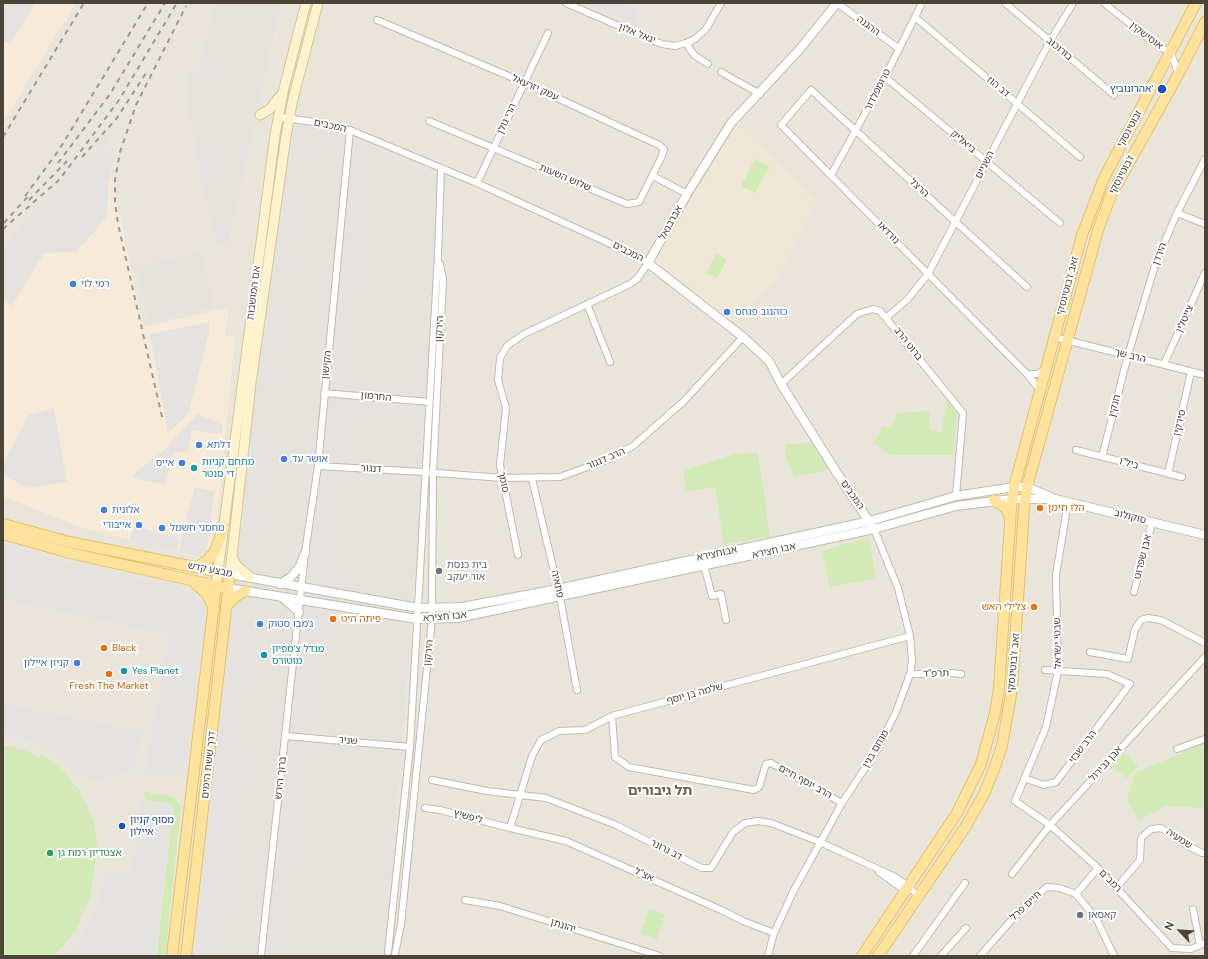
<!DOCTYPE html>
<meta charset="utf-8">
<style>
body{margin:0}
#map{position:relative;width:1208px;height:959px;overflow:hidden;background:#f6f3ec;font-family:"DM Sans",sans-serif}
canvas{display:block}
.frame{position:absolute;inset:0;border:4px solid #4b4439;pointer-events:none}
.north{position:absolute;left:1160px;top:911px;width:40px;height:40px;-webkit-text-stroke:3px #fff;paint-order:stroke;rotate:295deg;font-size:11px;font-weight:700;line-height:16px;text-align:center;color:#4b4439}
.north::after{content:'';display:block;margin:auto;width:14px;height:18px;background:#4b4439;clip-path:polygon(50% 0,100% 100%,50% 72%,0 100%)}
</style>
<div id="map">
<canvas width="1208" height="959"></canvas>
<div class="frame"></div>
<div class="north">N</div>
</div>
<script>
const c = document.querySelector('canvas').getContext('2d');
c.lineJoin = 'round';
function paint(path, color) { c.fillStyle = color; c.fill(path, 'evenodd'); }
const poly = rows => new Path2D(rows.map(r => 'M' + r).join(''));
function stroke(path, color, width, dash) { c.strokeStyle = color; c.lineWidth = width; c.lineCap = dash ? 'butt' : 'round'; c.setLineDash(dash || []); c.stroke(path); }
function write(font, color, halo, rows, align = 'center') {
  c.font = font + ' "DM Sans","Noto Sans Hebrew",sans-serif'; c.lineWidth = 4; c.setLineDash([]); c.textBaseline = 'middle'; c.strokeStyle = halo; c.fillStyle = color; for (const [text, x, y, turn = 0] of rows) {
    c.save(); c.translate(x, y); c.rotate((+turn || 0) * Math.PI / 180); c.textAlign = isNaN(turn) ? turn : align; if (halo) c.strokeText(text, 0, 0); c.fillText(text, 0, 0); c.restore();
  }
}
paint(poly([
 [75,3,214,3,198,75,189,73,189,114,216,241,229,244,282,3,1205,3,1205,956,384,956,390,912,446,182,189,956,3,956,3,496,81,527,235,338,224,336,229,310,223,309,143,327,111,175,114,159,3,253,3,122]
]), '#eae5da');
paint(poly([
 [3,3,75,3,3,122],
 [102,146,114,159,111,175,143,327,223,309,229,310,224,336,235,338,215,540,209,551,201,559,81,527,3,496,3,253]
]), '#f7ead8');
paint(poly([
 [214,3,282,3,229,244,222,245,218,244,216,241,208,210,189,114,188,73,198,74],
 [292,123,342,132,446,182,390,912,384,956,189,956,260,347],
 [202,252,213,307,148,322,137,266]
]), '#e6e2dd');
paint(poly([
 [735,127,749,129,817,203,779,279,732,324,653,263]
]), '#efe8d6');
paint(poly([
 [755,159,769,167,755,193,741,186],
 [716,254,727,259,717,278,706,273],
 [947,400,957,414,953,455,890,455,874,443,882,426,891,428,897,413,930,411,929,429,941,433],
 [812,443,829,470,794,477,785,454,786,444],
 [758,453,770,537,724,544,715,487,685,492,684,470,736,454],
 [868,537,876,578,830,587,822,551],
 [1205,743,1205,808,1165,806,1138,821,1127,800,1135,773],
 [3,745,24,750,39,757,42,754,62,769,80,791,95,825,97,850,91,894,77,929,54,956,3,956],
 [1125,752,1138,766,1127,778,1112,767],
 [144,792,169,796,176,800,181,807,165,956,157,956,173,808,170,803,145,800],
 [649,909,665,914,657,939,641,934]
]), '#d2eab5');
paint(poly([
 [3,3,35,3,10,44,3,40],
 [584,3,625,3,639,9,633,24],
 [105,136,108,140,105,152,116,154,108,184,107,217,76,252,44,253,12,306,3,301,3,249,44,198],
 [209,322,209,332,188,414,168,433,150,334],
 [54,408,67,482,28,488,3,475,3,463,29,415],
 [197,414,223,425,222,434,192,430,187,453,174,452,165,485,133,478,136,472,164,450],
 [195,487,214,491,206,559,178,552],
 [134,526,179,538,177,552,129,540],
 [3,542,61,561,186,589,196,593,205,602,208,613,188,760,183,768,175,774,166,775,145,773,170,635,3,599],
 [3,703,141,732,134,770,97,781,87,779,59,755,38,743,3,733],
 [216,755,229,757,206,956,192,956],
 [140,801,169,805,171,810,155,956,64,956,80,941,88,928,100,896,106,872,132,875]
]), '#e5e3e0');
const minor = poly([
 [566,3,644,37,662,44,675,46,686,43,695,39,706,29,721,3],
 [837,3,898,48],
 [1005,3,1114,95],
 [1104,3,1155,44,1171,53,1178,73],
 [915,17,1080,157],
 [377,20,525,83,659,145,664,149,661,158,639,202,627,204,429,121],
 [686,43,694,55,708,64],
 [721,72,760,94],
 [885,77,1060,223],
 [278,117,314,122,350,130,477,183,624,250,648,263,637,279,630,284,524,334,507,346,500,358,498,380,506,408,500,465,518,555],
 [831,175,885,77,922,3],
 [653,176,687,194],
 [477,183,548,33],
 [1177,213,1205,224],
 [1027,287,811,90,781,125,1027,374,1040,390],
 [587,304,610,362],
 [887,317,907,300,928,274,1050,41,1072,5],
 [1054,337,1205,375],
 [1164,364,1205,273],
 [1027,374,1037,374,1045,370],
 [781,384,857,314,873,309,880,311,963,413,956,496],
 [324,393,429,402],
 [1076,450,1182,477],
 [1102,457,1128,355,1156,262,1177,213,1205,159],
 [318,466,424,472,502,478,560,477,609,459,633,446,684,401,743,337],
 [1168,474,1191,372],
 [532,479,560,597,577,690],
 [1068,502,1056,575,1058,671,1046,727,1015,801,1050,825,1098,868,1172,948,1191,949,1205,943],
 [703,562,712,596,721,594,726,620],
 [1134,592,1152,523],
 [1090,652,1128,659,1135,629,1141,620,1148,618,1161,620,1205,643],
 [910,674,926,674,942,672,961,674],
 [612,716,615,757,629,767,754,790,759,787,766,764,771,763,842,803],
 [286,736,410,747],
 [1177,749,1205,739],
 [1024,778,1044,785,1056,782,1130,684,1107,674,1045,670],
 [432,780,487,791,546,798,616,825,702,868,711,868,733,832,745,823,758,821,771,823,820,842,895,877,908,886,919,897],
 [425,808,440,810,510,828,566,841,721,910,743,921,774,933],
 [510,828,532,756,541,740,559,731,585,730,612,716,910,636],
 [879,872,907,892],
 [1012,874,1050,825,1205,657],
 [1117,887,1140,860,1141,838,1151,829,1161,828,1185,844,1202,853,1205,853],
 [1076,894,1098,868],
 [465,900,500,906,660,956],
 [1193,909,1200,945],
 [388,952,410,747,438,255,441,170],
 [395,954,401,924,432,619,433,473,443,280,440,264],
 [261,956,305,553,318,466,350,130],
 [768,956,774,933,794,890,842,803,877,750,896,712,910,674,912,661,910,636,898,588,874,529],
 [913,956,965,883],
 [941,956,966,928],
 [980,956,1022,908,1047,887,1060,888,1076,894,1097,920,1114,956]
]);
const tertiary = poly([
 [837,3,799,50,731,123,687,194,648,263,743,337,769,361,781,384,849,492,871,524],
 [230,574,418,608,462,607,558,589,870,521,956,496,1014,487,1027,487,1051,497],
 [280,584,291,577,300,566,305,553],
 [228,588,417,619,458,618,874,529,956,506,1012,499,1055,499,1205,535],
 [283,598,299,612]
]);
const secondary = poly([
 [260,115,270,109,281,95],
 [231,556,237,566,250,577],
 [230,574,251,383,286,136,293,99,318,3],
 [216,586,275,135,284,88,306,3]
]);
const primary = poly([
 [994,500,1006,508,1010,517],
 [3,524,69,542,230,574,186,956],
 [3,534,70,553,222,587],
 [197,567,208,560,215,551,224,526],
 [195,583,206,593,214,608],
 [226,606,235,597,245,591],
 [172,956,216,586],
 [862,956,957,813,981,764,995,713,999,688,1011,508,1014,487,1082,235,1104,178,1196,3],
 [878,956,966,826,984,794,993,772,1002,746,1012,689,1024,509,1027,487,1098,230,1111,195,1178,75,1205,22]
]);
stroke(minor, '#c2bbae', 8);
stroke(tertiary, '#c2bbae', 10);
stroke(secondary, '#d6c79b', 11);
stroke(primary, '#e6c16a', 12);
stroke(minor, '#fff', 6);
stroke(tertiary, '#fff', 8);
stroke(secondary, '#fff3cd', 9);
stroke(primary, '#ffe39c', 10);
stroke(poly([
 [3,137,84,3],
 [82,157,117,118,148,70],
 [58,163,110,94,165,3],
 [25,196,59,150,148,3],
 [29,200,67,161],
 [4,223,31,193],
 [3,229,59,180,119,100,177,3],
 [162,417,118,224,115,202,115,180,120,152,136,105,186,6]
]), '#9a9a9a', 2, [5, 5]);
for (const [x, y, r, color] of [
 [1162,89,5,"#1a4fb4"],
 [73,284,4,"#3f7fe0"],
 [727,312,4,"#3f7fe0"],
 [199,445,4,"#3f7fe0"],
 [284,459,4,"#3f7fe0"],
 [182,463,4,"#3f7fe0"],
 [194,468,4,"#0f9aa8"],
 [1040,508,4,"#e8710a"],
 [104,510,4,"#3f7fe0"],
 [139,525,4,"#3f7fe0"],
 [162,528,4,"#3f7fe0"],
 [439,571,4,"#6b7280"],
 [1034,607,4,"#e8710a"],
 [333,619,4,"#e8710a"],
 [260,624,4,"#3f7fe0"],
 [104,648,4,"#e8710a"],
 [264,655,4,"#0f9aa8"],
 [77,663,4,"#3f7fe0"],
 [124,671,4,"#0f9aa8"],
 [109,674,4,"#e8710a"],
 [122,826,4,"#1a4fb4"],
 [50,853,4,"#2e9e5b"],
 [1080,915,4,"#6b7280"]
]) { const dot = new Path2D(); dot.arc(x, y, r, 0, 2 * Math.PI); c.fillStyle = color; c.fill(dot); stroke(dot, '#fff', 1.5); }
write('10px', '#4b4439', '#fff', [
 ["ההגנה",868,26,37],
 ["יגאל אלון",637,34,22],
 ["אוסישקין",1146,36,37],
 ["בורוכוב",1059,49,40],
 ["דב הוז",998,87,40],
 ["עמק יזרעאל",535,88,24],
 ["טרומפלדור",878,90,-63],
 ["הרי גולן",507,119,-65],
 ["המכבים",330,126,12],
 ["זבוטינסקי",1130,129,-61],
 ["ביאליק",963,142,40],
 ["השניים",985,165,-63],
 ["ז'בוטינסקי",1122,175,-62],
 ["שלוש השעות",565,178,23],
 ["הרצל",919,188,42],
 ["אברבנאל",671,223,-61],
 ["נורדאו",888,233,46],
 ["המכבים",628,252,27],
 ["הירדן",1160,254,-69],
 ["זאב ז'בוטינסקי",1068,286,-75],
 ["אם המושבות",254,293,-83],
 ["צייטלין",1185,319,-66],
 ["הירקון",440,329,-87],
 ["ברוט הרב",908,344,52],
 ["הרב שך",1130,356,14],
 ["הקישון",327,365,-84],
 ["החרמון",376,397,5],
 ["חנקין",1115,406,-76],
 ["סירקין",1180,423,-77],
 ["הרב דנגור",606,459,-23],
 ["ביל\"ו",1129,464,15],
 ["דנגור",371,469,3],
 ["סומך",503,482,79],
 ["המכבים",852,495,55],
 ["סוקולוב",1130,517,14],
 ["אבו חצירא",774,551,-12],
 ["אבוחצירא",717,554,-12],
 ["אבן שפרוט",1143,557,-76],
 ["מבצע קדש",210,570,11],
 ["פתאיה",557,584,77],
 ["אבו חצירא",445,617,-5],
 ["שבטי ישראל",1058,643,-91],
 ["הירקון",429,653,-84],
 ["זאב ז'בוטינסקי",1014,663,-85],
 ["תרפ\"ד",936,674,-1],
 ["שלמה בן יוסף",695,694,-15],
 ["שניר",348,741,5],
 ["הרב שבזי",1083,747,-53],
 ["מנחם בגין",876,749,-60],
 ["אבן גבירול",1106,764,-48],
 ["דרך ששת הימים",209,765,-84],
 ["ברוך הירש",281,778,-84],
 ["הרב יוסף חיים",805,782,29],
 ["ליפשיץ",468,817,15],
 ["שמעיה",1179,839,32],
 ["דב גרונר",666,850,27],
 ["אצ\"ל",644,875,24],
 ["רמב\"ם",1110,881,45],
 ["חיים פרל",1026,906,-43],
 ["יהונתן",563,926,17]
]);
write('10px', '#164399', '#fff', [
 ["אהרונוביץ'",1153,89],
 ["מסוף קניון",130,820,"left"],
 ["איילון",130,832,"left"]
], 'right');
write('10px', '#366cbe', '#fff', [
 ["רמי לוי",81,284],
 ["כוהנוב פנחס",735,312],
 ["דלתא",207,445],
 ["אושר עד",292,459],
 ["אייס",174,463,"right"],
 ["אלונית",112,510],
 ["אייבורי",131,525,"right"],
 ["מחסני חשמל",170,528],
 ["ג'מבו סטוק",268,624],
 ["קניון איילון",69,663,"right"]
], 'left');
write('10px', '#0d838f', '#fff', [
 ["מתחם קניות",202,462],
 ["די סנטר",202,474],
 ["מגדל צ'מפיון",272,649],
 ["מוטורס",272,661],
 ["Yes Planet",132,671]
], 'left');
write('10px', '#c56008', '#fff', [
 ["הלו תימן",1048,508],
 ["צלילי האש",1026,607,"right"],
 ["פיתה היט",341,619],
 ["Black",112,648],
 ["Fresh The Market",109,686,"center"]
], 'left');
write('10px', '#5b616d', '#fff', [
 ["בית כנסת",447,565],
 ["אור יעקב",447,577],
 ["קאסאן",1088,915]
], 'left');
write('10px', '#27864d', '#fff', [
 ["אצטדיון רמת גן",58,853]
], 'left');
write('bold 14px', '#6e6250', '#fff', [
 ["תל גיבורים",660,791]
]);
</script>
